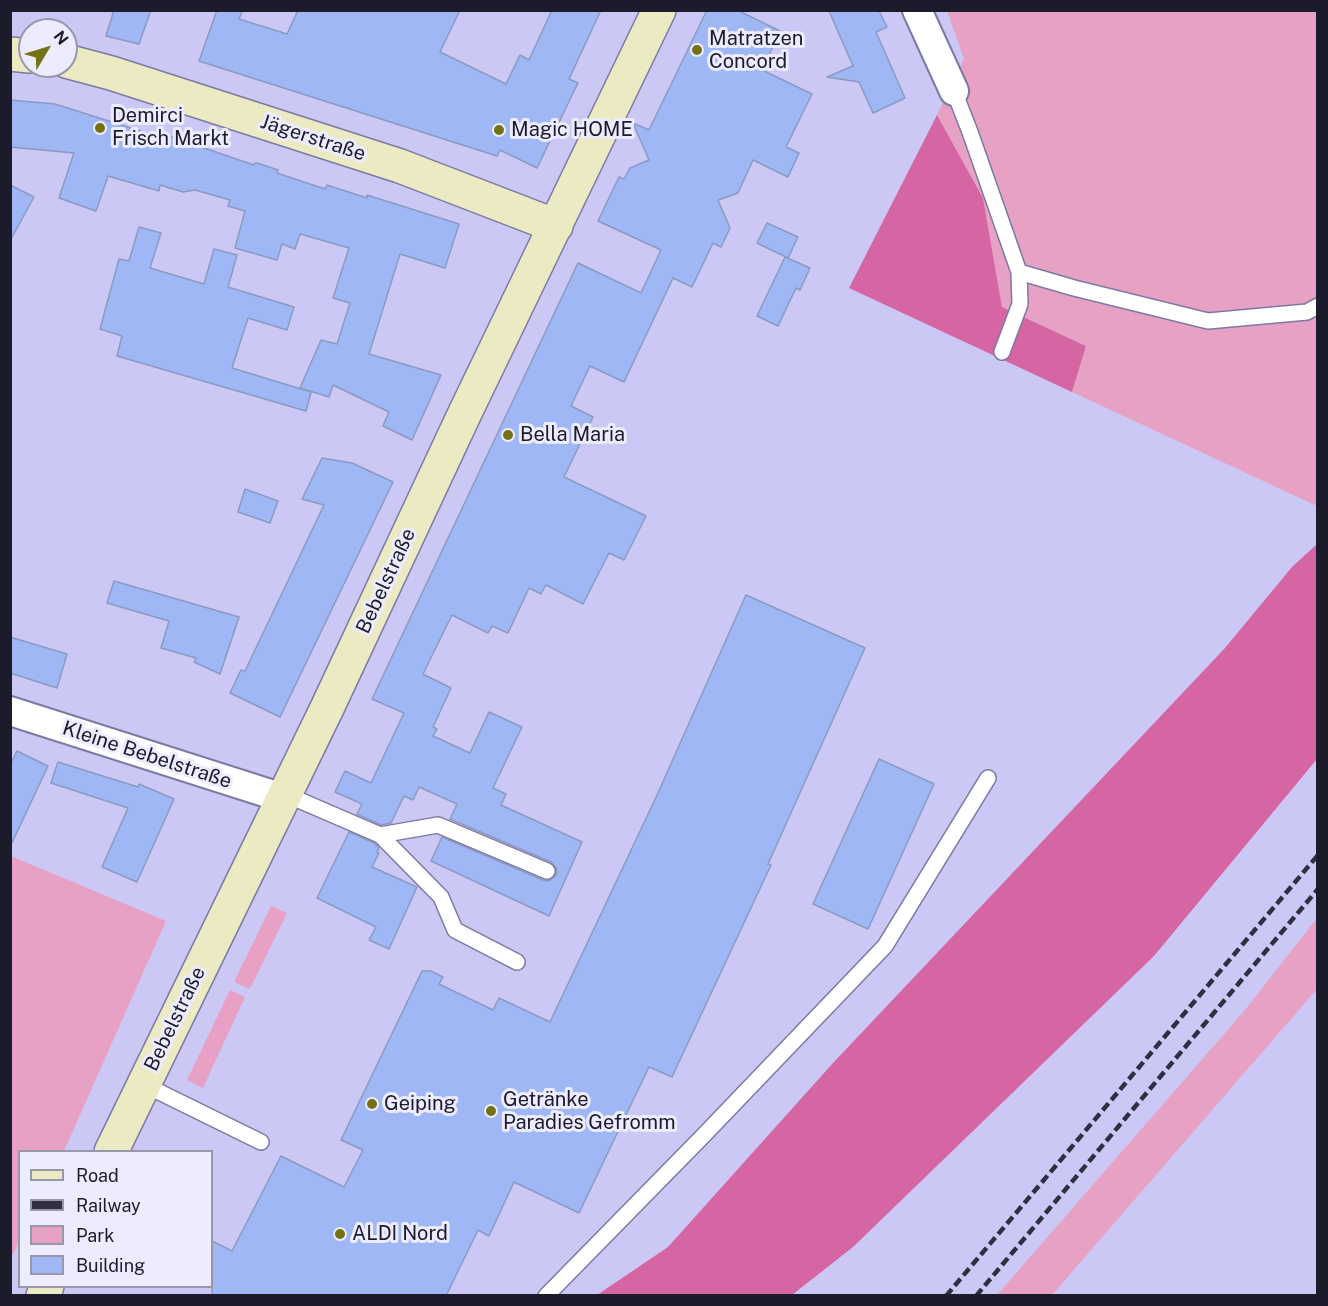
<!DOCTYPE html>
<meta charset="utf-8">
<style>
body{margin:0}
#map{position:relative;width:1328px;height:1306px;overflow:hidden;background:#cbc8f5;font-family:"Public Sans",sans-serif}
canvas{display:block}
.frame{position:absolute;inset:0;border:12px solid #1c1b2b;pointer-events:none}
.legend{position:absolute;left:18px;top:1150px;width:195px;height:138px;box-sizing:border-box;background:#edecff;border:2px solid #9998aa;margin:0;padding:8px 10px;list-style:none;font-size:18px;color:#1c1b2b}
.legend li{display:flex;align-items:center;gap:12px;height:30px}
.legend b{width:30px;border:2px solid #9998aa}
.north{position:absolute;left:18px;top:18px;width:60px;height:60px;box-sizing:border-box;background:#edecff;border:2px solid #9998aa;border-radius:50%;rotate:52deg;font-size:16px;font-weight:700;line-height:24px;text-align:center;color:#1c1b2b}
.north::after{content:'';display:block;margin:auto;width:21px;height:27px;background:#747215;clip-path:polygon(50% 0,100% 100%,50% 72%,0 100%)}
</style>
<div id="map">
<canvas width="1328" height="1306"></canvas>
<div class="frame"></div>
<ul class="legend">
<li><b style="height:8px;background:#ebeac2"></b>Road</li>
<li><b style="height:8px;background:#302f42"></b>Railway</li>
<li><b style="height:16px;background:#e7a1c4"></b>Park</li>
<li><b style="height:16px;background:#a0b7f5"></b>Building</li>
</ul>
<div class="north">N</div>
</div>
<script>
const c = document.querySelector('canvas').getContext('2d');
c.lineJoin = 'round';
function paint(path, color) { c.fillStyle = color; c.fill(path, 'evenodd'); }
const poly = rows => new Path2D(rows.map(r => 'M' + r).join(''));
function stroke(path, color, width, dash) { c.strokeStyle = color; c.lineWidth = width; c.lineCap = dash ? 'butt' : 'round'; c.setLineDash(dash || []); c.stroke(path); }
function write(font, color, halo, rows, align = 'center') {
  c.font = font + ' "Public Sans",sans-serif'; c.lineWidth = 6; c.setLineDash([]); c.textBaseline = 'middle'; c.strokeStyle = halo; c.fillStyle = color; for (const [text, x, y, turn = 0] of rows) {
    c.save(); c.translate(x, y); c.rotate((+turn || 0) * Math.PI / 180); c.textAlign = isNaN(turn) ? turn : align; if (halo) c.strokeText(text, 0, 0); c.fillText(text, 0, 0); c.restore();
  }
}
paint(poly([
 [947,11,1317,11,1317,506,1072,392,1086,346,1002,307,983,198,937,115,964,59],
 [11,856,166,921,64,1151,20,1152,19,1241,11,1259],
 [271,906,287,913,250,989,234,982],
 [1317,918,1317,989,1052,1295,997,1295,1245,1010],
 [230,990,245,997,203,1088,187,1080]
]), '#e7a1c4');
paint(poly([
 [937,115,983,198,1002,307,1086,346,1072,392,849,288],
 [1317,544,1317,759,1154,956,853,1247,792,1295,597,1295,668,1247,833,1063,1225,648,1292,567]
]), '#d566a3');
const building = poly([
 [114,10,151,10,139,44,106,36,114,10],
 [217,10,243,10,239,19,287,34,298,10,460,10,440,52,506,84,520,55,529,60,552,10,601,10,569,79,578,83,537,168,500,150,497,156,199,61,217,10],
 [707,10,737,10,780,31,762,70,812,94,786,147,799,153,788,177,753,160,738,193,718,200,730,228,721,247,713,243,692,287,673,278,624,382,590,366,571,406,593,417,564,477,646,516,624,560,609,553,583,604,546,585,541,594,529,588,508,633,492,626,488,633,452,615,423,674,451,688,433,727,437,729,433,736,470,753,489,712,522,727,493,788,506,794,501,805,582,842,549,916,431,861,442,837,543,880,549,881,556,875,557,869,551,862,450,819,457,804,419,787,413,800,404,796,391,823,381,825,357,814,362,804,335,792,345,771,371,783,404,713,372,699,578,263,641,293,661,250,598,221,619,177,624,179,630,168,649,160,633,123,649,130,707,10],
 [829,11,879,11,887,27,876,32,905,98,873,113,859,82,827,77,853,66,829,11],
 [10,100,55,104,156,136,157,132,254,165,255,163,257,163,278,170,277,173,325,189,327,185,367,198,367,195,459,224,445,268,400,254,369,354,441,375,412,440,383,426,389,412,333,385,329,397,300,388,321,340,337,344,350,303,333,298,349,248,300,234,295,249,282,244,277,260,235,248,245,211,228,206,230,200,195,190,183,192,160,185,159,191,108,176,96,211,59,198,74,153,10,147,10,100],
 [10,185,34,197,10,241,10,185],
 [767,223,798,237,788,258,757,243,767,223],
 [139,227,161,233,150,268,204,284,214,249,237,255,228,287,294,307,287,330,248,318,232,368,311,392,306,411,117,356,122,336,100,329,119,259,129,261,139,227],
 [785,257,810,268,800,290,796,288,778,326,757,316,785,257],
 [322,458,352,463,393,482,280,717,230,693,241,670,245,671,324,505,302,499,322,458],
 [245,489,278,501,270,523,238,512,245,489],
 [114,581,239,617,220,674,194,662,196,658,161,648,169,621,107,603,114,581],
 [746,595,865,648,768,864,771,865,672,1077,649,1067,579,1213,514,1182,489,1236,478,1230,446,1296,212,1296,212,1241,232,1251,281,1156,344,1187,363,1150,341,1140,422,971,431,971,443,977,439,984,493,1010,499,998,550,1022,658,793,746,595],
 [10,637,67,654,57,688,10,673,10,637],
 [17,751,48,766,10,847,10,765,17,751],
 [879,759,934,784,868,929,813,904,879,759],
 [58,762,138,787,139,784,174,799,137,882,102,867,128,808,51,783,58,762],
 [349,832,374,843,379,848,377,852,379,853,372,867,417,887,389,949,369,940,376,927,317,898,349,832]
]);
paint(building, '#a0b7f5');
stroke(building, '#8a9ac2', 1.5);
const lane = poly([
 [954,91,970,132,1019,272,1074,288,1208,321,1307,312,1318,306],
 [1002,352,1020,304,1019,272],
 [285,794,380,835,438,825,547,871],
 [380,835,441,897,455,930,517,962],
 [143,1084,261,1142],
 [546,1296,703,1136,885,946,988,778]
]);
const street = poly([
 [917,10,954,91],
 [10,711,283,798]
]);
const secondary = poly([
 [10,54,30,56],
 [66,61,111,73,400,166,556,226],
 [111,1152,328,706,463,417,659,10],
 [43,1296,47,1286]
]);
stroke(lane, '#7c79a2', 18);
stroke(street, '#7c79a2', 32);
stroke(secondary, '#7c79a2', 36);
stroke(lane, '#fff', 15);
stroke(street, '#fff', 28);
stroke(secondary, '#ebeac2', 33);
stroke(poly([
 [946,1296,1318,855],
 [976,1296,1318,889]
]), '#302f42', 4.5, [9, 4.5]);
for (const [x, y, r, color] of [
 [697,50,6,"#747215"],
 [100,128,6,"#747215"],
 [499,130,6,"#747215"],
 [508,435,6,"#747215"],
 [372,1104,6,"#747215"],
 [491,1111,6,"#747215"],
 [340,1234,6,"#747215"]
]) { const dot = new Path2D(); dot.arc(x, y, r, 0, 2 * Math.PI); c.fillStyle = color; c.fill(dot); stroke(dot, '#edecff', 2); }
write('20px', '#1c1b2b', '#edecff', [
 ["Matratzen",709,39],
 ["Concord",709,62],
 ["Demirci",112,116],
 ["Frisch Markt",112,139],
 ["Magic HOME",511,130],
 ["Bella Maria",520,435],
 ["Getränke",503,1100],
 ["Paradies Gefromm",503,1123],
 ["Geiping",384,1104],
 ["ALDI Nord",352,1234]
], 'left');
write('20px', '#1c1b2b', '#edecff', [
 ["Jägerstraße",313,138,18],
 ["Bebelstraße",386,581,-65],
 ["Kleine Bebelstraße",147,755,18],
 ["Bebelstraße",175,1019,-64]
]);
</script>
